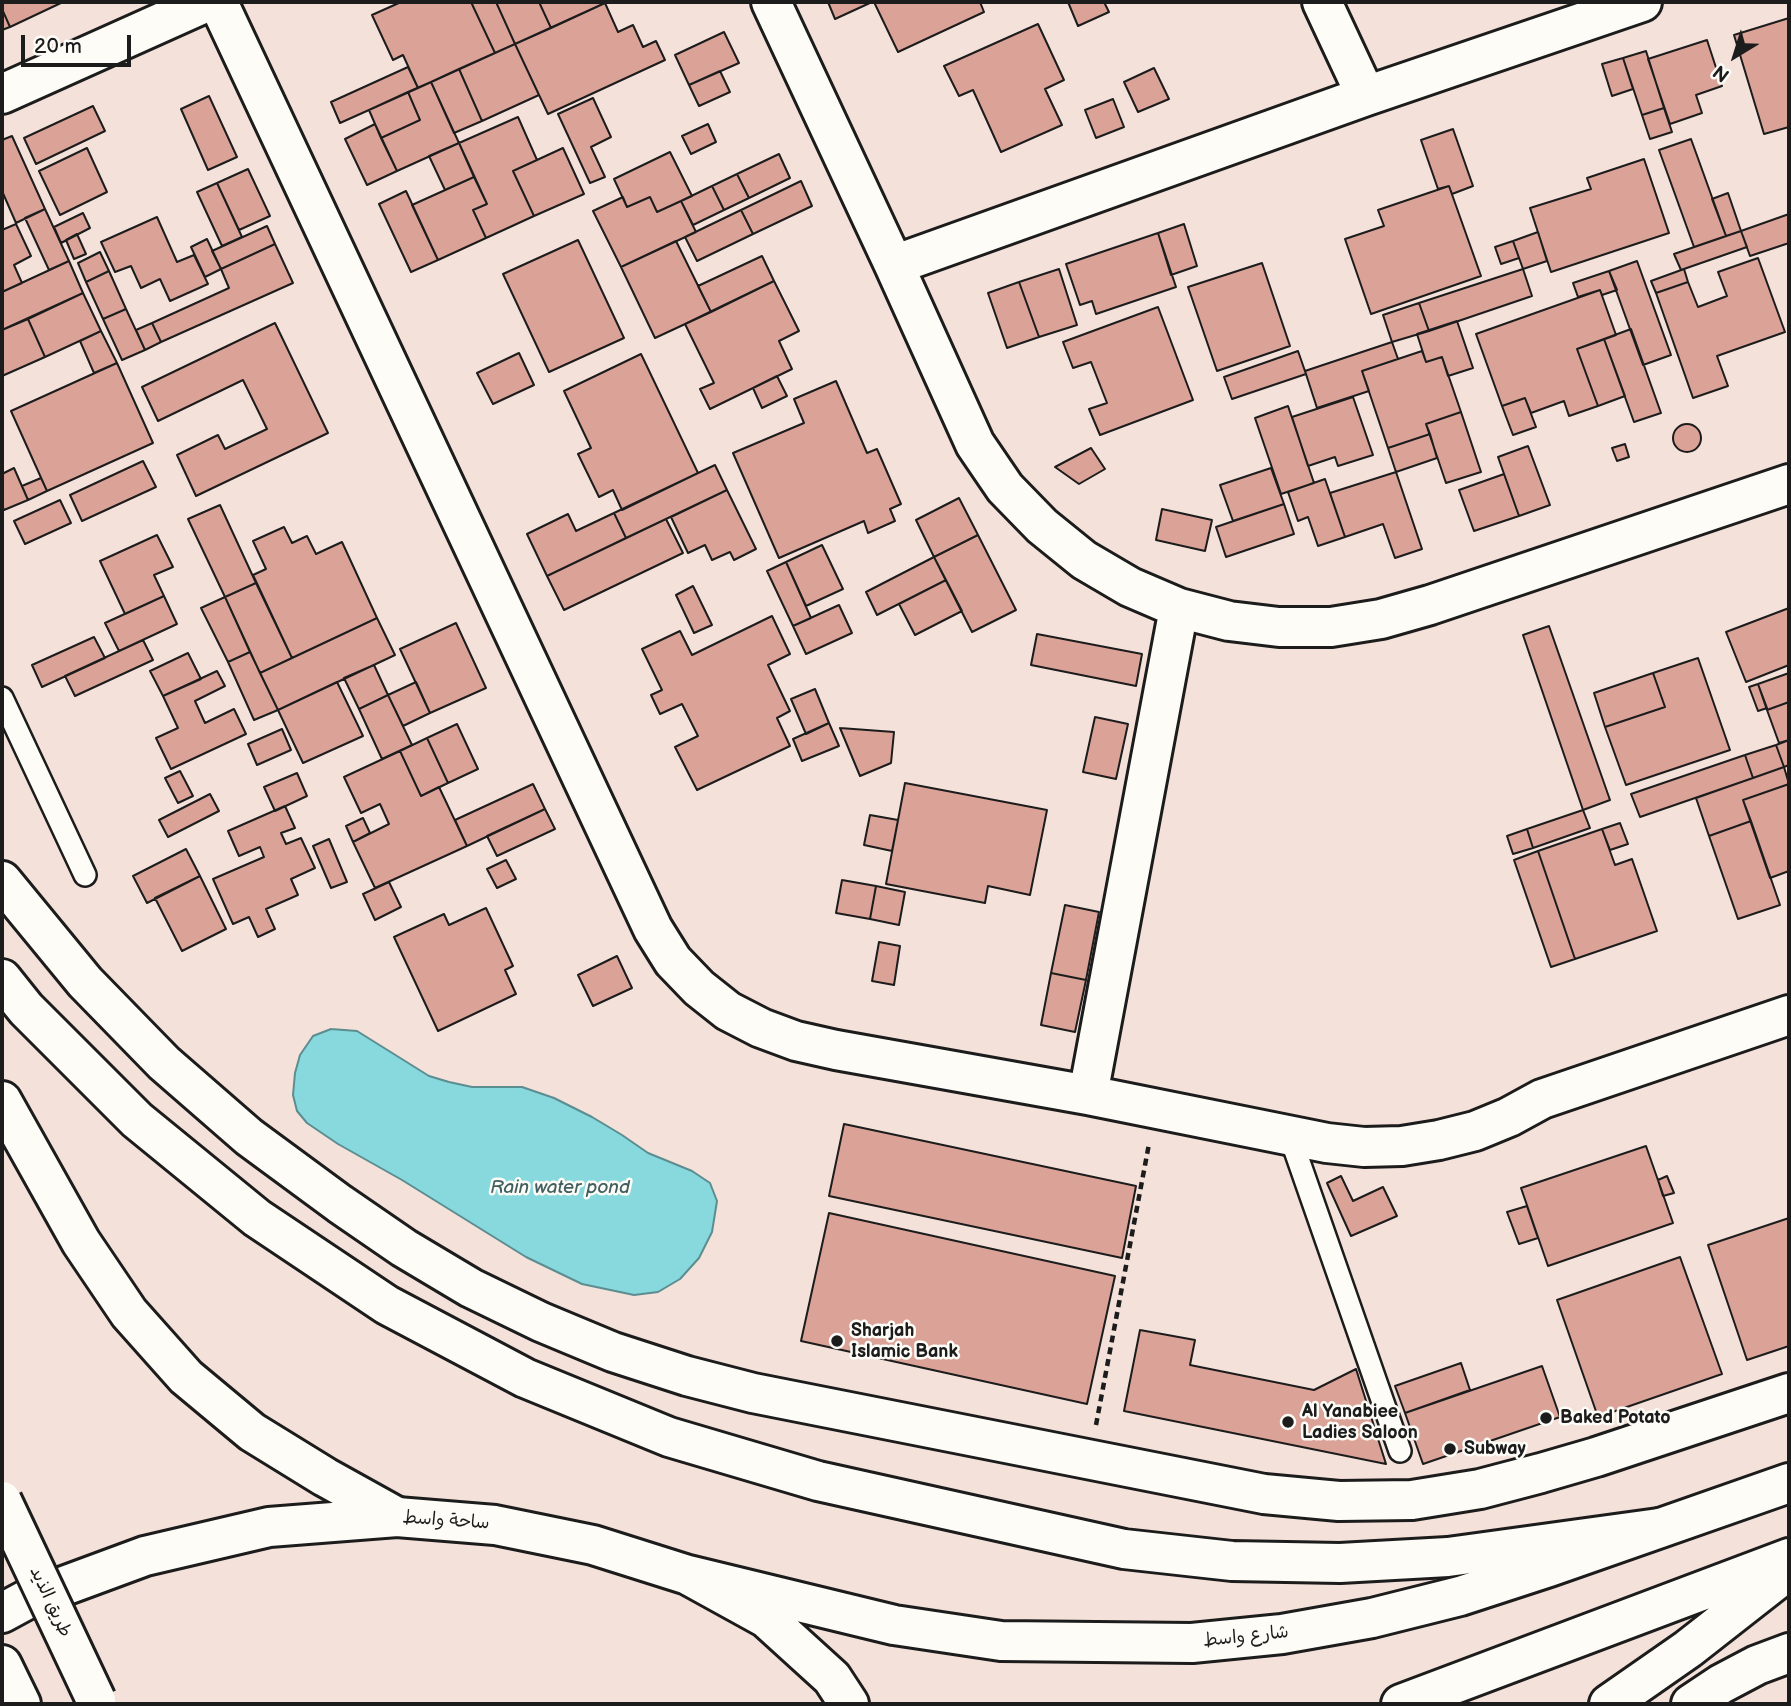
<!DOCTYPE html>
<meta charset="utf-8">
<style>
body{margin:0}
#map{position:relative;width:1791px;height:1706px;overflow:hidden;background:#f3e1da;font-family:"Balsamiq Sans",sans-serif}
canvas{display:block}
.frame{position:absolute;inset:0;border:4px solid #1c1c1c;pointer-events:none}
.north{position:absolute;left:1700px;top:21px;width:70px;height:70px;-webkit-text-stroke:5px #fdfcf7;paint-order:stroke;rotate:218deg;font-size:19px;font-weight:700;line-height:28px;text-align:center;color:#1c1c1c}
.north::after{content:'';display:block;margin:auto;width:24px;height:32px;background:#1c1c1c;clip-path:polygon(50% 0,100% 100%,50% 72%,0 100%)}
.scale{position:absolute;left:21px;top:35px;width:110px;height:32px;box-sizing:border-box;border:4px solid #1c1c1c;border-top:0;padding-left:9px;font-size:21px;line-height:24px;white-space:nowrap;color:#1c1c1c;-webkit-text-stroke:5px #fdfcf7;paint-order:stroke}
</style>
<div id="map">
<canvas width="1791" height="1706"></canvas>
<div class="frame"></div>
<div class="north">N</div>
<div class="scale">20 m</div>
</div>
<script>
const c = document.querySelector('canvas').getContext('2d');
c.lineJoin = 'round';
function paint(path, color) { c.fillStyle = color; c.fill(path, 'evenodd'); }
const poly = rows => new Path2D(rows.map(r => 'M' + r).join(''));
function stroke(path, color, width, dash) { c.strokeStyle = color; c.lineWidth = width; c.lineCap = dash ? 'butt' : 'round'; c.setLineDash(dash || []); c.stroke(path); }
function write(font, color, halo, rows, align = 'center') {
  c.font = font + ' "Balsamiq Sans","Playpen Sans Arabic",sans-serif'; c.lineWidth = 5; c.setLineDash([]); c.textBaseline = 'middle'; c.strokeStyle = halo; c.fillStyle = color; for (const [text, x, y, turn = 0] of rows) {
    c.save(); c.translate(x, y); c.rotate((+turn || 0) * Math.PI / 180); c.textAlign = isNaN(turn) ? turn : align; if (halo) c.strokeText(text, 0, 0); c.fillText(text, 0, 0); c.restore();
  }
}
const water = poly([
 [331,1029,357,1031,429,1076,449,1082,472,1087,522,1087,554,1098,592,1117,622,1135,648,1153,692,1171,710,1183,717,1201,712,1232,699,1258,680,1279,658,1292,634,1295,582,1284,526,1257,402,1180,338,1144,307,1123,297,1111,293,1095,295,1073,300,1055,313,1036,331,1029]
]);
paint(water, '#87d9de');
stroke(water, '#5c8d90', 2);
const building = poly([
 [2,2,63,2,10,27,2,9,2,2],
 [401,2,471,2,495,53,418,88,403,55,393,60,372,15,401,2],
 [471,2,496,2,515,44,495,53,471,2],
 [496,2,539,2,551,28,515,44,496,2],
 [539,2,604,2,605,3,551,28,539,2],
 [828,2,872,2,835,19,828,2],
 [874,2,980,2,984,12,898,52,874,2],
 [1068,2,1104,2,1109,12,1078,26,1068,2],
 [605,3,618,32,633,25,643,47,656,41,665,60,548,114,515,44,605,3],
 [2,9,10,27,2,30,2,9],
 [1789,18,1789,127,1764,134,1734,35,1789,18],
 [1038,24,1064,80,1045,89,1062,125,1001,152,973,90,959,96,944,66,1038,24],
 [724,32,739,63,689,85,675,55,724,32],
 [1707,40,1722,86,1696,95,1702,113,1670,124,1648,59,1707,40],
 [515,44,539,95,482,121,459,69,515,44],
 [1646,51,1664,108,1642,115,1623,58,1646,51],
 [1623,58,1633,89,1612,96,1602,64,1623,58],
 [408,67,418,88,340,123,331,102,408,67],
 [1154,68,1169,99,1138,112,1124,82,1154,68],
 [459,69,482,121,454,133,431,82,459,69],
 [720,71,730,92,699,106,689,85,720,71],
 [431,82,459,143,397,171,381,138,420,120,408,92,431,82],
 [408,92,420,120,381,138,369,110,408,92],
 [209,96,237,157,208,170,181,109,209,96],
 [593,98,611,137,591,147,605,177,590,183,558,114,593,98],
 [1113,99,1124,127,1096,138,1085,110,1113,99],
 [93,106,105,131,36,164,24,138,93,106],
 [1664,108,1672,132,1650,139,1642,115,1664,108],
 [518,117,537,160,513,171,534,216,486,238,473,210,487,204,459,143,518,117],
 [375,124,397,171,367,185,345,139,375,124],
 [708,124,716,142,691,154,682,136,708,124],
 [1453,129,1473,186,1452,194,1449,186,1438,189,1421,140,1453,129],
 [12,136,45,209,16,223,2,191,2,140,12,136],
 [1691,139,1726,236,1694,247,1659,150,1691,139],
 [459,143,474,177,445,190,429,156,459,143],
 [87,148,107,192,60,215,39,171,87,148],
 [563,148,584,194,534,216,513,171,563,148],
 [670,152,692,196,657,212,650,197,627,207,614,179,670,152],
 [779,154,790,178,749,198,737,174,779,154],
 [1644,159,1669,233,1551,272,1530,208,1591,189,1587,178,1644,159],
 [248,169,270,216,239,230,217,183,248,169],
 [737,174,749,198,724,210,712,186,737,174],
 [474,177,487,204,473,210,486,238,438,260,412,205,474,177],
 [801,181,812,206,753,234,741,210,801,181],
 [217,183,242,237,222,246,197,192,217,183],
 [712,186,724,210,693,225,681,201,712,186],
 [1449,186,1481,276,1371,314,1345,239,1384,226,1378,210,1449,186],
 [406,191,438,260,411,272,379,204,406,191],
 [1728,193,1741,231,1726,236,1712,199,1728,193],
 [623,197,627,207,650,197,657,212,681,201,696,232,621,267,593,211,623,197],
 [45,209,69,261,49,270,25,218,45,209],
 [741,210,753,234,697,261,685,237,741,210],
 [83,213,90,228,61,243,54,227,83,213],
 [1789,214,1789,243,1750,256,1741,231,1789,214],
 [157,217,177,262,194,255,208,284,170,301,160,279,141,288,131,266,115,272,101,242,157,217],
 [16,224,31,256,14,265,22,283,2,292,2,230,16,224],
 [1184,224,1197,266,1171,275,1158,233,1184,224],
 [267,226,275,244,221,269,212,251,267,226],
 [1741,231,1747,247,1681,270,1674,254,1741,231],
 [1538,232,1547,261,1523,269,1513,241,1538,232],
 [1158,233,1176,287,1096,314,1092,301,1080,305,1066,264,1158,233],
 [77,234,86,254,74,259,66,240,77,234],
 [207,239,221,269,205,277,191,247,207,239],
 [578,240,624,338,549,372,503,274,578,240],
 [676,241,711,312,655,338,621,267,676,241],
 [1513,241,1519,258,1501,264,1495,247,1513,241],
 [275,244,293,283,161,342,152,323,229,288,221,269,275,244],
 [100,252,109,271,86,282,78,263,100,252],
 [762,256,774,281,711,312,698,286,762,256],
 [1758,258,1785,332,1717,356,1728,386,1693,398,1656,293,1688,282,1698,307,1727,296,1718,272,1758,258],
 [69,261,83,293,2,330,2,292,69,261],
 [1637,261,1671,355,1643,365,1609,271,1637,261],
 [1262,263,1290,346,1217,371,1188,287,1262,263],
 [1059,269,1077,325,1039,337,1019,282,1059,269],
 [1523,269,1532,296,1429,331,1419,303,1523,269],
 [1684,269,1688,282,1656,293,1651,281,1684,269],
 [109,271,126,309,103,319,86,282,109,271],
 [1609,271,1617,290,1602,295,1600,290,1578,297,1573,283,1609,271],
 [774,281,799,331,779,341,792,369,710,409,700,389,714,383,685,324,774,281],
 [1019,282,1039,337,1007,348,988,293,1019,282],
 [1600,290,1616,335,1577,349,1598,406,1569,416,1564,401,1531,413,1525,398,1502,406,1476,334,1600,290],
 [83,293,101,331,45,357,28,319,83,293],
 [1419,303,1429,331,1392,342,1383,315,1419,303],
 [1158,307,1193,400,1100,435,1089,409,1107,403,1091,362,1073,368,1063,342,1158,307],
 [126,309,145,350,122,360,103,319,126,309],
 [28,319,45,357,2,376,2,330,28,319],
 [1457,321,1473,368,1448,376,1442,357,1426,362,1417,334,1457,321],
 [152,323,161,342,145,350,136,330,152,323],
 [275,323,328,433,196,496,177,455,218,435,225,449,267,429,243,380,158,421,142,387,275,323],
 [1631,329,1661,413,1634,422,1604,339,1631,329],
 [101,331,117,363,94,373,80,341,101,331],
 [1604,339,1625,396,1598,406,1577,349,1604,339],
 [1392,342,1398,359,1362,371,1369,391,1317,408,1305,371,1392,342],
 [1298,351,1306,374,1232,399,1224,377,1298,351],
 [1422,351,1426,362,1442,357,1461,412,1426,424,1430,434,1388,448,1362,371,1422,351],
 [519,353,534,385,493,404,477,373,519,353],
 [641,354,698,473,622,510,613,490,599,497,578,454,591,448,564,391,641,354],
 [117,363,153,443,47,491,11,411,117,363],
 [777,376,787,396,762,408,753,388,777,376],
 [836,381,867,453,877,449,901,504,890,509,895,521,868,533,864,521,779,558,733,453,804,423,794,399,836,381],
 [1353,397,1373,455,1338,466,1335,457,1308,466,1292,417,1353,397],
 [1525,398,1536,427,1513,435,1502,406,1525,398],
 [1288,406,1314,483,1281,494,1255,418,1288,406],
 [1461,412,1481,472,1446,483,1426,424,1461,412],
 '1673 438a14 14 0 1 1 28 0a14 14 0 1 1-28 0Z',
 [1430,434,1437,458,1396,472,1388,448,1430,434],
 [1625,444,1629,457,1617,461,1612,448,1625,444],
 [1528,446,1550,505,1519,516,1498,457,1528,446],
 [1091,448,1105,469,1079,484,1055,467,1091,448],
 [143,461,156,487,82,521,70,495,143,461],
 [715,465,727,490,626,538,614,513,715,465],
 [14,468,28,500,4,510,2,505,2,474,14,468],
 [1271,468,1284,504,1233,521,1220,485,1271,468],
 [1396,472,1422,549,1395,558,1383,524,1345,537,1330,493,1396,472],
 [1504,474,1519,516,1474,531,1459,490,1504,474],
 [41,478,47,491,28,500,22,486,41,478],
 [1325,479,1345,537,1318,546,1308,517,1298,521,1288,492,1325,479],
 [727,490,756,549,734,560,730,552,712,560,705,545,688,553,671,517,727,490],
 [959,498,978,535,934,557,916,520,959,498],
 [60,500,71,523,25,544,14,521,60,500],
 [1284,504,1294,534,1226,557,1216,527,1284,504],
 [220,505,256,583,225,597,188,519,220,505],
 [1162,509,1212,520,1205,551,1156,540,1162,509],
 [614,513,626,538,547,576,527,534,568,514,576,531,614,513],
 [666,519,683,553,564,610,547,576,666,519],
 [284,527,292,543,307,536,316,554,342,542,377,618,292,658,253,575,266,569,253,541,284,527],
 [157,535,173,567,154,575,164,596,125,614,100,561,157,535],
 [978,535,1016,610,972,632,934,557,978,535],
 [822,545,843,589,806,606,786,562,822,545],
 [934,557,946,580,877,615,866,592,934,557],
 [786,562,811,618,793,626,767,571,786,562],
 [946,580,962,611,915,635,899,604,946,580],
 [256,583,292,658,260,673,225,597,256,583],
 [693,586,712,625,694,633,676,595,693,586],
 [164,596,177,624,119,651,105,623,164,596],
 [225,597,250,652,228,662,201,608,225,597],
 [839,605,852,633,806,654,793,626,839,605],
 [1789,608,1789,665,1746,682,1726,632,1789,608],
 [772,616,790,654,768,665,790,711,777,718,790,746,697,790,675,747,698,736,682,704,660,714,651,695,662,690,642,649,680,631,692,655,772,616],
 [377,618,395,655,278,710,260,673,377,618],
 [456,623,486,688,430,713,400,649,456,623],
 [1549,626,1610,800,1583,810,1523,635,1549,626],
 [1037,634,1142,654,1136,686,1031,665,1037,634],
 [94,637,105,658,42,687,32,665,94,637],
 [143,640,153,660,75,696,65,676,143,640],
 [250,652,278,710,254,720,228,662,250,652],
 [188,653,201,679,163,696,150,671,188,653],
 [1698,658,1730,750,1626,785,1605,727,1665,707,1653,673,1698,658],
 [374,665,388,695,359,709,344,678,374,665],
 [217,671,225,686,195,701,205,723,234,709,246,734,171,769,156,738,178,728,163,696,217,671],
 [1653,673,1665,707,1605,727,1594,693,1653,673],
 [1789,673,1789,702,1767,710,1758,684,1789,673],
 [337,682,363,736,303,763,278,710,337,682],
 [416,682,430,713,403,726,388,695,416,682],
 [1758,684,1767,708,1758,711,1749,687,1758,684],
 [815,689,829,723,806,734,791,699,815,689],
 [388,695,412,745,382,759,359,709,388,695],
 [1789,702,1789,740,1779,743,1767,710,1789,702],
 [1095,717,1128,724,1116,779,1083,772,1095,717],
 [829,723,839,746,802,761,793,739,829,723],
 [457,724,478,769,448,783,427,738,457,724],
 [840,728,894,732,891,763,860,776,840,728],
 [282,729,291,750,257,765,248,744,282,729],
 [427,738,448,783,421,796,400,751,427,738],
 [1789,740,1789,765,1784,767,1776,745,1789,740],
 [1776,745,1784,767,1753,778,1745,755,1776,745],
 [400,751,421,796,439,787,467,846,375,888,353,842,389,824,380,804,361,813,344,777,400,751],
 [1745,755,1753,778,1640,817,1631,794,1745,755],
 [1784,767,1789,784,1743,800,1751,821,1709,836,1696,798,1784,767],
 [180,771,193,796,178,803,165,778,180,771],
 [297,773,307,796,275,811,264,787,297,773],
 [905,783,1047,810,1030,895,988,886,985,903,886,884,905,783],
 [533,784,545,809,467,846,455,820,533,784],
 [1789,784,1789,871,1770,878,1743,800,1789,784],
 [210,794,219,811,168,837,159,820,210,794],
 [285,806,295,828,281,833,286,844,301,838,315,868,291,879,298,895,266,909,275,929,258,937,249,917,233,924,213,879,264,857,260,847,239,856,228,831,285,806],
 [545,809,555,829,497,856,487,836,545,809],
 [1583,810,1590,828,1533,848,1527,829,1583,810],
 [870,815,898,820,892,851,864,845,870,815],
 [363,818,370,833,353,842,346,826,363,818],
 [1751,821,1780,905,1738,919,1709,836,1751,821],
 [1620,823,1628,844,1610,850,1602,829,1620,823],
 [1527,829,1533,848,1513,854,1507,836,1527,829],
 [1602,829,1615,865,1632,859,1657,931,1575,959,1538,851,1602,829],
 [329,839,347,882,331,888,313,846,329,839],
 [186,849,200,876,147,903,133,876,186,849],
 [1538,851,1575,959,1551,967,1514,860,1538,851],
 [506,860,516,879,497,888,487,869,506,860],
 [200,876,226,929,182,951,155,898,200,876],
 [842,880,876,886,870,919,836,913,842,880],
 [389,882,401,907,375,920,363,894,389,882],
 [876,886,905,892,899,925,870,919,876,886],
 [1065,905,1099,912,1086,980,1051,973,1065,905],
 [486,908,513,966,505,970,516,994,438,1031,394,937,444,914,449,925,486,908],
 [879,942,900,946,894,985,872,981,879,942],
 [617,956,632,988,593,1006,578,975,617,956],
 [1051,973,1086,980,1075,1032,1041,1025,1051,973],
 [844,1124,1136,1186,1122,1258,829,1196,844,1124],
 [1646,1146,1673,1223,1548,1266,1521,1188,1646,1146],
 [1341,1176,1353,1201,1383,1187,1397,1216,1351,1236,1327,1183,1341,1176],
 [1667,1176,1674,1193,1663,1196,1658,1180,1667,1176],
 [1527,1206,1538,1238,1519,1244,1507,1212,1527,1206],
 [829,1213,1115,1276,1087,1404,801,1341,829,1213],
 [1789,1218,1789,1346,1747,1360,1708,1245,1789,1218],
 [1680,1257,1722,1374,1598,1417,1557,1300,1680,1257],
 [1140,1330,1195,1340,1190,1365,1314,1390,1356,1369,1386,1464,1124,1411,1140,1330],
 [1461,1363,1470,1390,1405,1413,1395,1386,1461,1363],
 [1542,1366,1560,1417,1423,1464,1405,1413,1542,1366]
]);
paint(building, '#dba298');
stroke(building, '#1c1c1c', 2);
const service = poly([
 [2,698,85,875],
 [1290,1136,1400,1451]
]);
const minor = poly([
 [218,2,653,929,673,961,699,988,728,1011,761,1028,796,1041,836,1050,1088,1095,1327,1143,1364,1147,1402,1146,1439,1140,1475,1131,1509,1117,1542,1099,1789,1015],
 [771,2,894,265,975,444,1005,488,1042,526,1084,560,1130,587,1179,608,1229,621,1279,627,1331,627,1381,619,1430,605,1789,484],
 [1322,2,1366,96],
 [2,94,207,2],
 [894,265,1366,96,1642,2],
 [2,881,85,982,164,1063,249,1137,340,1204,404,1248,471,1288,541,1322,613,1352,687,1376,753,1393,1264,1494,1339,1501,1412,1500,1480,1489,1541,1473,1596,1457,1789,1393],
 [1088,1095,1179,608],
 [1691,1704,1721,1684,1757,1665,1789,1653]
]);
const primary = poly([
 [688,1575,894,1625,1001,1641,1192,1643,1282,1634,1372,1618,1460,1596,1549,1567,1789,1483],
 [2,1613,26,1600,145,1556,269,1527,397,1517,495,1525,593,1545,688,1575,766,1618,832,1678,849,1704],
 [1401,1704,1789,1558],
 [1609,1704,1688,1649,1789,1570]
]);
const motorway = poly([
 [2,979,26,1009,137,1120,257,1218,387,1305,525,1378,669,1437,818,1481,1124,1549,1232,1561,1340,1563,1448,1557,1659,1528],
 [2,1101,81,1242,129,1313,186,1377,252,1432,325,1477,397,1517],
 [2,1665,21,1704]
]);
stroke(service, '#1c1c1c', 26);
stroke(minor, '#1c1c1c', 44);
stroke(primary, '#1c1c1c', 44);
stroke(motorway, '#1c1c1c', 44);
stroke(poly([
 [1096,1425,1149,1144]
]), '#1c1c1c', 4.5, [7, 5]);
stroke(service, '#fdfcf7', 21);
stroke(minor, '#fdfcf7', 38);
stroke(primary, '#fdfcf7', 38);
stroke(motorway, '#fdfcf7', 38);
const motorwayBridge = poly([
 [2,1501,96,1700]
]);
stroke(motorwayBridge, '#1c1c1c', 44, []);
stroke(motorwayBridge, '#fdfcf7', 38);
for (const [x, y, r, color] of [
 [837,1341,7,"#1c1c1c"],
 [1546,1418,7,"#1c1c1c"],
 [1288,1422,7,"#1c1c1c"],
 [1450,1449,7,"#1c1c1c"]
]) { const dot = new Path2D(); dot.arc(x, y, r, 0, 2 * Math.PI); c.fillStyle = color; c.fill(dot); stroke(dot, '#fdfcf7', 2.5); }
write('bold 18px', '#1c1c1c', '#fdfcf7', [
 ["Sharjah",851,1331],
 ["Islamic Bank",851,1352],
 ["Al Yanabiee",1302,1412],
 ["Ladies Saloon",1302,1433],
 ["Baked Potato",1560,1418],
 ["Subway",1464,1449]
], 'left');
write('18px', '#1c1c1c', '#fdfcf7', [
 ["ساحة واسط",446,1521,4],
 ["طريق الذيد",50,1602,65],
 ["شارع واسط",1246,1637,-6]
]);
write('italic 19px', '#415e60', '#fdfcf7', [
 ["Rain water pond",560,1188]
]);
</script>
